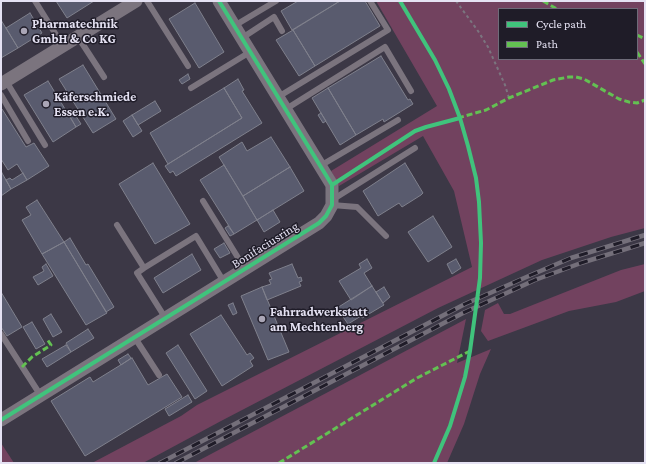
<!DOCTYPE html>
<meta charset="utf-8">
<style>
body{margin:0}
#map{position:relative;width:646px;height:464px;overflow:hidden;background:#3c3846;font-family:"Crimson Pro",serif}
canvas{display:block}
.frame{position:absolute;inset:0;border:2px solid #e5e2f3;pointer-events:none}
.legend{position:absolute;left:498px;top:8px;width:140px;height:52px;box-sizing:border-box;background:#1f1c28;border:1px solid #6e6b79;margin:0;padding:5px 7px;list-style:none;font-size:12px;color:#e5e2f3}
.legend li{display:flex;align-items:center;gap:8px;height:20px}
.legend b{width:20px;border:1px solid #6e6b79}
</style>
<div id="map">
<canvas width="646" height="464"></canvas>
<div class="frame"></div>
<ul class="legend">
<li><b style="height:5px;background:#40c37c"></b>Cycle path</li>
<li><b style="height:5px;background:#63c152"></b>Path</li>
</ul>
</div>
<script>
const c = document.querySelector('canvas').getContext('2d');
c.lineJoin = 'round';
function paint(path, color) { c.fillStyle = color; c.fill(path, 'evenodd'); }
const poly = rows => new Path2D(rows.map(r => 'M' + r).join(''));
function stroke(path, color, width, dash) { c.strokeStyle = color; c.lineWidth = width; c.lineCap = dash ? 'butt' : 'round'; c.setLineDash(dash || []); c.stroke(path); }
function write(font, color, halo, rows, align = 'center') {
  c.font = font + ' "Crimson Pro",serif'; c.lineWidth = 3; c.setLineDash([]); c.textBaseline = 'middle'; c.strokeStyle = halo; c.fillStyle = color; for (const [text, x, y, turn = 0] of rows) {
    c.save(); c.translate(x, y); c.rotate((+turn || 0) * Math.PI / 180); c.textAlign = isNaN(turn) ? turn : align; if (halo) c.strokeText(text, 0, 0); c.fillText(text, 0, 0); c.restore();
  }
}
paint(poly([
 [376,1,645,1,645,228,611,237,542,260,438,308,221,421,143,463,92,463,181,416,197,405,472,267,454,191,423,136,339,186,331,171,437,106],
 [499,9,637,9,637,59,499,59],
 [645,264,645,291,616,302,569,311,488,341,481,331,485,310,498,303,504,314,510,314,621,270],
 [466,319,457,363,491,349,480,374,464,424,447,463,194,463],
 [1,443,14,463,1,463]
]), '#72425f');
const building = poly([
 [56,1,94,1,67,18,56,1],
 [298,1,340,1,292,30,281,11,298,1],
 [340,1,365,1,380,26,315,66,293,30,340,1],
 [195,3,224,52,199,68,169,19,195,3],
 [30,13,42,33,18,48,6,28,30,13],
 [1,20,18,48,1,58,1,20],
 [293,30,315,66,299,76,276,40,293,30],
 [381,56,408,100,410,99,413,104,384,122,383,119,356,135,328,88,381,56],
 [83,65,116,119,93,133,59,79,83,65],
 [188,74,190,79,182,84,179,80,188,74],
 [238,79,244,90,242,91,262,123,176,176,173,171,170,173,165,166,242,118,224,88,238,79],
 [48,81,76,127,53,142,24,95,48,81],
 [224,88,242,118,168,164,150,133,224,88],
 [328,88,356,135,340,145,312,98,328,88],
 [155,101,161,111,138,125,132,115,155,101],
 [1,109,2,109,26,147,34,143,49,166,27,180,17,164,8,170,1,159,1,109],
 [72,110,81,124,76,127,68,113,72,110],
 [321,113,326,121,323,123,318,115,321,113],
 [132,115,142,131,133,137,123,121,132,115],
 [271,137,290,167,243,196,219,157,242,142,247,151,271,137],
 [153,163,190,224,155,244,119,184,153,163],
 [405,163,423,193,421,195,402,207,399,203,378,216,363,191,405,163],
 [224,165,257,220,234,234,200,180,224,165],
 [290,167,304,191,257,220,243,196,290,167],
 [2,173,11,189,1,196,1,174,2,173],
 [23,173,27,180,11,189,6,180,10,178,12,180,23,173],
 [37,200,64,242,42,254,22,220,31,215,26,207,37,200],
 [273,210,280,222,264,232,257,220,273,210],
 [433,216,452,247,428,262,408,232,433,216],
 [228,226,234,234,230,236,225,228,228,226],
 [70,238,86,265,88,264,114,307,106,312,64,242,70,238],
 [64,242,107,313,86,325,42,254,64,242],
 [224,243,230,253,220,258,214,249,224,243],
 [192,254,201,270,163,293,154,278,192,254],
 [367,259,372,268,364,273,372,286,351,300,339,281,361,268,359,264,367,259],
 [456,259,461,268,452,274,447,264,456,259],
 [46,264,53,276,38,285,33,277,44,271,42,267,46,264],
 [292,264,298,278,301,277,302,281,299,282,301,286,267,300,262,287,271,284,269,280,272,279,269,273,292,264],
 [372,286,384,305,362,318,361,316,348,324,337,308,372,286],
 [262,287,289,352,268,360,241,296,262,287],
 [384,287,390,297,383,303,376,292,384,287],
 [1,292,22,327,7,336,1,327,1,292],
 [233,303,237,313,233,315,228,305,233,303],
 [51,314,62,332,53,337,43,319,51,314],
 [221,315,247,355,250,353,254,358,250,361,253,366,222,386,190,334,221,315],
 [32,322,45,344,36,349,23,327,32,322],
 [88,329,94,338,71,352,66,343,88,329],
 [66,345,71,352,47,367,42,359,66,345],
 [178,345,207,391,195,399,166,353,178,345],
 [128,354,131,358,121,365,118,360,128,354],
 [132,358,148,385,167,374,182,397,85,456,51,401,90,377,93,382,132,358],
 [188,395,192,402,169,416,165,409,188,395]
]);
paint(building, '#595b6e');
stroke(building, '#7f808c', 1);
stroke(poly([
 [456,1,478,31,488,47,505,85,509,98]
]), '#7b757f', 2, [3, 3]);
stroke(poly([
 [35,1,63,46],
 [147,1,188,66],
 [234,26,276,1],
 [78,37,104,77],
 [242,38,274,17,282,31],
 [6,81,45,145],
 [191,88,250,52],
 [1,95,28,141],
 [278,97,388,30,370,1],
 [286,109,385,47,411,91],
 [320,166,398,120],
 [332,200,415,148],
 [203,201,245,269],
 [332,205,357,207,386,236],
 [117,225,144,268],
 [166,319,137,273,144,268,196,236,224,282],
 [1,334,41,396],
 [135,338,159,375]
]), '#7b747e', 6);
stroke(poly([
 [1,84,136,1],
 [1,420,319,223,326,216,332,205,332,185,219,1]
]), '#7b747e', 13);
const rail = poly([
 [160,463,465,304,531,275,571,258,645,235],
 [176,463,463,313,535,280,581,263,645,243]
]);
stroke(rail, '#746f7a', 4.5);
stroke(rail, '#1f1c28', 3, [9]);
stroke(poly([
 [543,1,557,9],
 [637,35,645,39],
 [637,52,645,64],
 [458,118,486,110,509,98,553,80,569,77,576,77,584,79,619,99,629,102,637,103,645,100],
 [22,367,32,357,51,345,47,339],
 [279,463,417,378,470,351]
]), '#63c152', 3, [6, 3]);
stroke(poly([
 [400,1,435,60,449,89,460,118,468,146,476,178,479,202,481,243,480,278,470,351,465,377,450,426,434,463],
 [332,185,415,131,426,127,460,118],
 [1,420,319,223,326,216,332,205,332,185,219,1]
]), '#40c37c', 4);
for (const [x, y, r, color] of [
 [24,31,4,"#aaa6b6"],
 [46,104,4,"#aaa6b6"],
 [262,319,4,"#aaa6b6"]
]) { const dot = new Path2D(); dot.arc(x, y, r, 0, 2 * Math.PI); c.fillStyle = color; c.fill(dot); stroke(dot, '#1f1c28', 1.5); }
write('bold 13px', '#e5e2f3', '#1f1c28', [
 ["Pharmatechnik",32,24],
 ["GmbH & Co KG",32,39],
 ["Käferschmiede",54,97],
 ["Essen e.K.",54,112],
 ["Fahrradwerkstatt",270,312],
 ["am Mechtenberg",270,327]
], 'left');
write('13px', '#e5e2f3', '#1f1c28', [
 ["Bonifaciusring",265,245,-32]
]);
</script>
